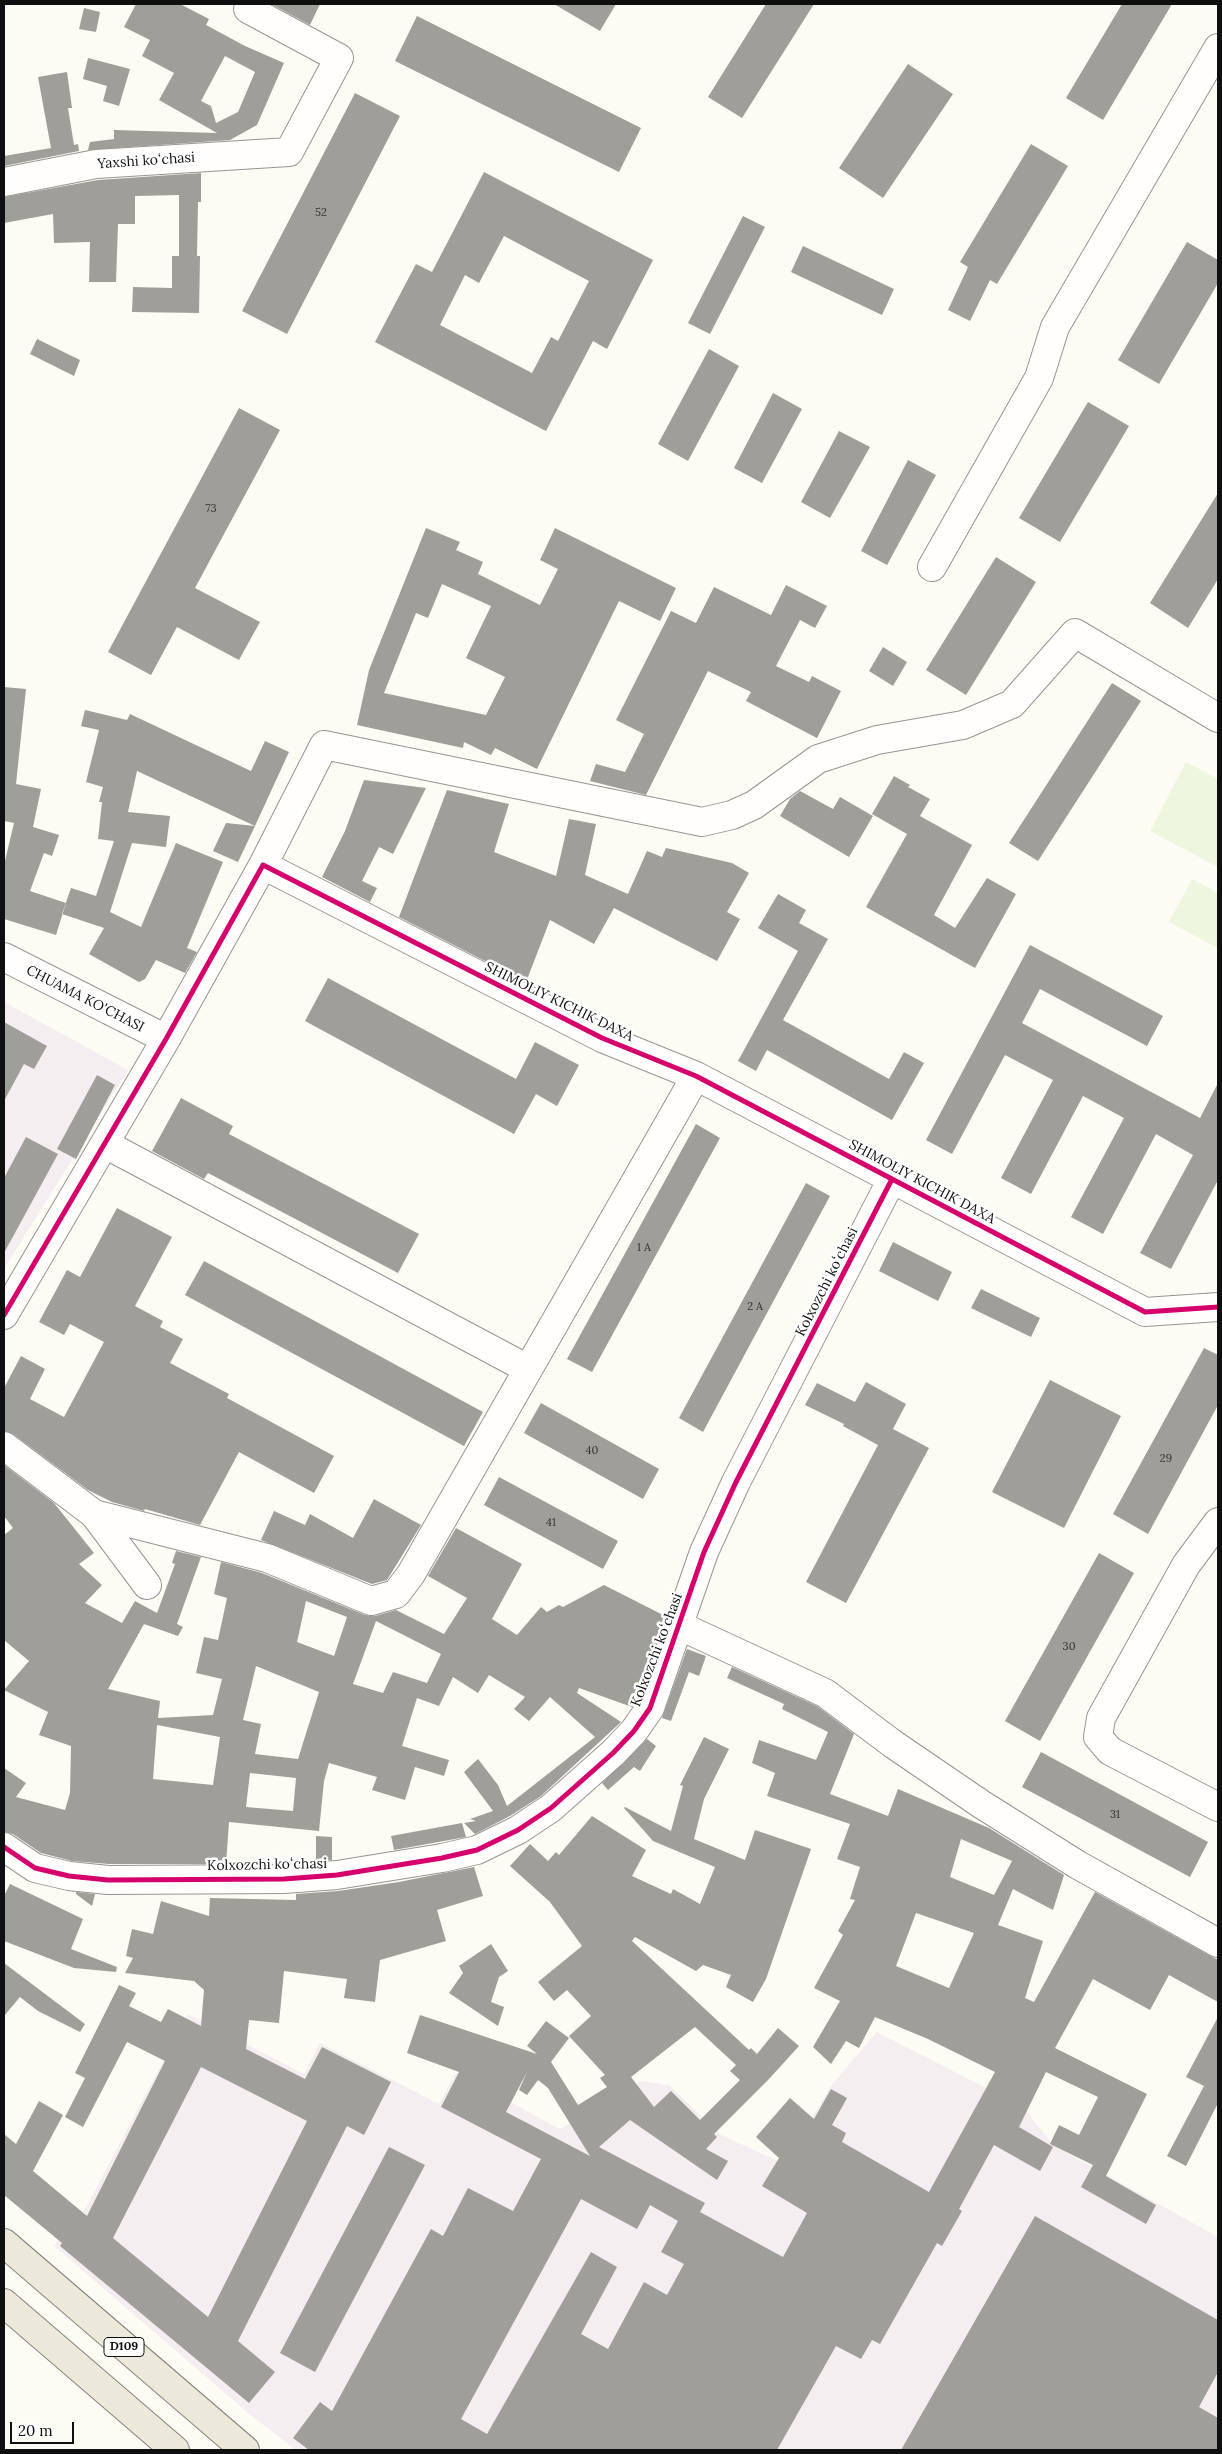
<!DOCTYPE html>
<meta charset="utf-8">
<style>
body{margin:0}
#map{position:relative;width:1222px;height:2454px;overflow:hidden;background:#fcfbf4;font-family:Lora,serif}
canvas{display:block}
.frame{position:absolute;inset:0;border:5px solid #0f0f0f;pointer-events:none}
.scale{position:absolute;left:10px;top:2422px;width:64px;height:22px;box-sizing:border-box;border:2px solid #0f0f0f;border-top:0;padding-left:6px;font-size:15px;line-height:18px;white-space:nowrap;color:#0f0f0f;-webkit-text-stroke:4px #fff;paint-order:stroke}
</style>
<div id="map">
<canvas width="1222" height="2454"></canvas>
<div class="frame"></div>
<div class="scale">20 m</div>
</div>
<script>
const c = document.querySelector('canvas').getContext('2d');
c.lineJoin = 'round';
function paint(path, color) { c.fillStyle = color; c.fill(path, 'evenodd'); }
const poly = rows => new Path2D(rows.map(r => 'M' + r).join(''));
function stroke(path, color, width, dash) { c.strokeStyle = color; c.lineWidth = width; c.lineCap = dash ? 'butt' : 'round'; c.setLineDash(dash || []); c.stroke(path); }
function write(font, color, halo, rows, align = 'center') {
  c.font = font + ' Lora,serif'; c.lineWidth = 5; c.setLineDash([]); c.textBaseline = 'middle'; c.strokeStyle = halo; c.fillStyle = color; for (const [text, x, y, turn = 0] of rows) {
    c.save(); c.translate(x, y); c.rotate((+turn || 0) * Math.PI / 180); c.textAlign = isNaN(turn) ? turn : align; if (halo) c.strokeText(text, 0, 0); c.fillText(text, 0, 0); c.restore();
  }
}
paint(poly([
 [4,1002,128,1070,4,1269],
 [188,2014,304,2074,320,2043,439,2104,456,2073,560,2129,641,2081,669,2085,721,2135,778,2161,789,2156,831,2086,877,2032,1023,2107,1054,2146,1218,2237,1218,2450,296,2450,253,2417,54,2246,84,2211]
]), '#f4eef0');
paint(poly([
 [1186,762,1218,779,1218,867,1150,831],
 [1192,879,1218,893,1218,948,1169,922]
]), '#edf6de');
paint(poly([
 [136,4,180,4,209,19,206,25,245,46,284,63,257,125,230,140,88,150,90,142,114,139,114,130,217,133,159,100,174,73,142,56,150,40,124,27],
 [225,56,255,72,238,112,216,123,211,106,201,101],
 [271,4,320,4,310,25],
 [554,4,616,4,600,31],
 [766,4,814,4,742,118,708,97],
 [1122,4,1172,4,1103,120,1066,98],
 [84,8,100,12,96,32,79,29],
 [417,16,641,128,619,172,395,61],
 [88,58,130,69,119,106,103,101,107,86,83,79],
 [908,64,953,94,883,198,839,168],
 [67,72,72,108,68,108,74,145,78,144,79,151,4,166,4,156,51,148,38,77],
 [355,93,400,116,287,334,242,311],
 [1031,144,1068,166,997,284,990,280,970,321,948,310,968,267,960,262],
 [484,172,653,260,607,349,593,341,546,431,375,342,416,264,432,272],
 [504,236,589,281,558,341,551,337,532,373,440,325,465,275,479,283],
 [201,173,201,202,198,202,197,256,200,256,199,313,132,312,133,287,172,288,172,256,179,256,179,195,135,196,135,224,118,224,116,282,89,282,90,242,54,243,53,214,4,223,4,197,98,180],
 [743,216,765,227,710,334,688,323],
 [1187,242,1218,260,1218,283,1159,384,1118,360],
 [803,246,894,289,882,315,791,272],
 [37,339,80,360,74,376,30,354],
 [709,349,739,366,688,461,658,444],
 [773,393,802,409,762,483,734,468],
 [1088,402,1129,426,1060,542,1019,518],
 [239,408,280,430,195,588,260,622,239,660,177,627,151,675,108,652],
 [839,431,870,447,830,518,801,502],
 [908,460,936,475,887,565,861,551],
 [1218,493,1218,579,1188,628,1150,603],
 [426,528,460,542,456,550,483,562,478,574,540,605,558,569,540,560,555,528,676,588,660,621,619,601,537,769,495,748,491,755,464,742,463,748,357,725,369,670],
 [442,584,491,606,466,658,505,677,486,715,384,693,416,613,428,618],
 [996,557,1036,582,966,695,926,670],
 [786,585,827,606,815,628,800,620,776,666,809,682,812,676,841,691,817,738,746,701,751,692,708,671,646,795,590,781,596,764,625,772,644,734,616,720,671,611,696,623,714,587,771,615],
 [883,647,907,662,893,686,869,671],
 [1112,683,1141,701,1038,861,1009,843],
 [4,687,26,689,16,784,41,789,33,827,59,835,52,856,44,853,30,891,66,903,56,935,4,919,4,865,14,823,4,821],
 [85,710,127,720,130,714,251,771,265,741,289,752,255,826,137,771,128,812,170,816,166,847,132,843,110,912,141,927,176,843,223,862,187,948,197,952,185,973,156,960,145,979,139,982,89,954,104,928,62,914,71,888,96,896,114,841,98,839,102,802,99,802,103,787,86,782,99,730,81,726],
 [894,776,910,785,908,787,930,799,920,816,972,845,934,915,955,928,987,878,1016,894,975,968,866,907,907,834,872,814],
 [364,780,426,788,393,854,379,847,362,881,377,888,370,902,322,877,345,831],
 [447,790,509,804,494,852,556,876,569,819,596,824,585,875,628,894,647,851,662,857,666,848,732,863,749,873,727,912,740,919,717,961,614,908,594,944,550,920,526,982,399,917],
 [800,791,833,809,840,797,873,816,849,857,780,816,790,799],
 [226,823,255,826,238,862,213,851],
 [778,894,806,910,799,923,828,939,783,1020,889,1079,904,1052,924,1063,892,1120,767,1050,756,1071,738,1061,798,951,758,928],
 [1030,945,1163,1016,1147,1046,1040,989,1022,1023,1200,1118,1218,1083,1218,1180,1171,1269,1140,1253,1193,1155,1156,1134,1103,1234,1071,1217,1124,1118,1083,1096,1031,1194,1001,1178,1053,1080,1005,1055,952,1154,926,1140],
 [328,978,516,1079,535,1042,579,1065,557,1106,536,1094,514,1134,305,1021],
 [4,1022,47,1046,34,1069,24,1064,4,1101],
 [97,1075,115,1085,76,1159,57,1149],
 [181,1098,233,1126,229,1134,419,1234,398,1273,208,1173,204,1179,152,1151],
 [696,1124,720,1138,592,1372,567,1359],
 [26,1137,58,1154,4,1253,4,1178],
 [806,1183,830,1196,703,1432,679,1418],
 [117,1208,172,1237,135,1306,163,1321,160,1327,183,1339,170,1363,229,1394,227,1398,334,1456,314,1493,239,1452,200,1525,145,1509,144,1511,112,1502,88,1490,13,1434,4,1431,4,1388,21,1356,45,1369,30,1399,64,1417,104,1342,70,1324,64,1335,39,1322,67,1270,80,1277],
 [893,1242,952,1272,938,1301,879,1271],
 [204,1261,483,1412,464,1446,185,1295],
 [981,1289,1040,1318,1031,1337,971,1308],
 [1204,1348,1218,1355,1218,1405,1148,1534,1113,1514],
 [1050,1380,1121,1416,1064,1528,992,1492],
 [866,1382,906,1404,893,1429,929,1448,846,1603,806,1582,878,1445,843,1426,844,1424,805,1405,817,1383,855,1402],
 [541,1403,659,1469,643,1499,524,1433],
 [4,1465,54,1503,94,1553,79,1564,102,1585,85,1603,122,1623,135,1601,157,1613,175,1564,172,1563,176,1551,201,1557,177,1624,183,1627,178,1636,144,1624,108,1689,160,1701,158,1718,213,1715,222,1679,196,1673,204,1637,218,1640,227,1598,214,1594,221,1562,262,1573,365,1615,375,1616,396,1610,444,1634,467,1598,428,1576,456,1528,522,1564,492,1619,517,1635,541,1607,547,1612,559,1605,563,1607,604,1585,665,1616,636,1701,632,1707,579,1688,577,1693,621,1722,541,1796,510,1816,475,1834,464,1823,476,1821,470,1819,493,1811,464,1772,478,1759,498,1785,507,1806,595,1737,550,1697,529,1721,514,1709,525,1697,489,1675,478,1693,453,1677,439,1706,417,1698,402,1746,449,1760,444,1776,415,1767,405,1800,372,1790,377,1777,329,1763,324,1781,319,1831,229,1822,226,1864,109,1864,72,1861,41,1853,13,1834,4,1832,4,1768,26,1783,16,1797,65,1810,70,1793,71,1746,39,1735,48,1712,4,1690,29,1661,4,1640,4,1535,13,1528,4,1516],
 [306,1601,347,1617,334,1656,297,1642],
 [376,1621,441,1654,427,1683,393,1672,383,1693,353,1684],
 [256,1666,319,1692,298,1759,255,1754,261,1724,243,1720],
 [157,1725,220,1737,213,1785,153,1779],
 [250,1773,296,1778,293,1811,246,1807],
 [499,1477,618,1541,603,1569,484,1505],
 [374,1499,421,1525,387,1580,372,1584,261,1540,274,1511,305,1525,310,1514,353,1538],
 [1099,1553,1134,1573,1040,1741,1005,1721],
 [687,1649,706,1656,699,1676,689,1672,671,1721,662,1718],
 [732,1667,817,1706,854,1734,830,1794,888,1816,898,1789,989,1828,1064,1875,1053,1910,1013,1889,998,1925,1043,1941,1025,1998,1034,2002,1095,1892,1218,1960,1218,2002,1169,1975,1150,2010,1093,1979,1055,2048,1147,2094,1106,2176,1156,2205,1146,2224,1081,2187,1093,2165,1050,2144,1059,2125,1079,2135,1098,2097,1046,2072,1019,2127,1053,2147,1040,2171,994,2145,959,2209,962,2211,942,2246,937,2243,880,2344,872,2340,861,2359,836,2346,777,2450,309,2450,293,2438,320,2402,332,2411,431,2229,443,2236,468,2188,513,2211,541,2159,441,2107,459,2072,407,2053,420,2015,537,2054,527,2046,546,2021,569,2038,551,2062,578,2105,607,2087,600,2078,605,2075,569,2036,591,2016,567,1990,554,2001,538,1982,582,1946,550,1902,510,1866,530,1844,548,1861,556,1852,559,1855,592,1816,646,1850,632,1876,671,1894,673,1889,700,1904,715,1867,653,1841,624,1808,625,1807,671,1831,683,1786,680,1785,704,1737,729,1749,704,1799,694,1839,745,1860,755,1830,811,1849,766,1979,753,2002,726,1987,731,1975,703,1965,696,1971,635,1937,632,1941,749,2050,751,2048,757,2054,778,2028,799,2046,769,2079,714,2134,717,2137,706,2149,728,2161,717,2180,630,2120,599,2147,705,2203,700,2212,783,2257,807,2213,762,2186,779,2158,756,2137,790,2098,814,2119,831,2089,847,2098,832,2125,846,2133,842,2142,929,2192,995,2072,928,2039,875,2017,859,2048,846,2041,831,2064,813,2047,840,2001,814,1988,843,1935,838,1931,855,1900,850,1899,860,1867,837,1859,850,1824,767,1796,775,1773,752,1763,759,1740,816,1760,828,1732,782,1709,784,1704,727,1678],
 [961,1839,1012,1861,994,1895,950,1877],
 [916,1913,974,1933,949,1988,896,1966],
 [695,2027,736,2065,730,2071,740,2080,700,2120,671,2091,654,2107,631,2077],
 [527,2072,519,2090,527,2095,538,2080,548,2088,590,2156,506,2112],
 [581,2199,637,2229,650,2205,678,2221,661,2252,684,2264,667,2295,644,2282,608,2349,581,2334,617,2267,591,2252,487,2434,461,2419],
 [647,1739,656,1746,640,1771,634,1767,608,1790,602,1783],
 [1041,1752,1208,1842,1190,1877,1022,1787],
 [462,1823,466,1837,394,1850,391,1836],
 [316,1836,332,1837,332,1860,316,1861],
 [474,1867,483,1896,437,1910,446,1941,380,1960,375,2002,344,1998,347,1979,284,1971,279,2023,249,2020,246,2049,305,2079,322,2047,391,2082,364,2135,347,2126,238,2341,275,2372,249,2403,60,2246,62,2243,4,2195,4,2134,16,2144,39,2101,63,2115,33,2171,87,2216,165,2061,127,2042,83,2127,65,2117,85,2078,75,2073,119,1985,136,1993,129,2006,161,2022,168,2009,201,2026,204,1990,194,1981,125,1973,133,1958,126,1956,132,1929,153,1934,161,1901,209,1916,210,1898,296,1900,296,1894,338,1891,399,1882],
 [201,2067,307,2121,208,2317,113,2238],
 [10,1884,83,1919,71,1949,117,1967,116,1972,74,1968,4,1941,4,1896],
 [76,1892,95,1894,92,1906,76,1894],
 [491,1944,508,1971,499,1977,491,2002,504,2007,498,2026,449,1993,463,1973,459,1966],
 [4,1963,85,2024,80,2032,38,2011,20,1997,4,2016],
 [1218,2017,1218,2103,1186,2166,1167,2156,1204,2086,1186,2077],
 [389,2147,425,2165,315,2372,280,2353],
 [1035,2216,1218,2320,1218,2372,1199,2407,1218,2418,1218,2450,901,2450]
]), '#a09e99');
const minor = poly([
 [4,182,96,164,289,152,339,58,248,9,250,4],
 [932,567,1039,378,1055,327,1218,48],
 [263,865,324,745,702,822,732,815,754,805,818,759,877,740,963,725,1012,704,1075,633,1218,718],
 [4,957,166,1039],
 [105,1144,528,1369],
 [4,1315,166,1039,263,865,602,1038,696,1076,1145,1312,1218,1307],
 [4,1446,94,1514,267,1558,371,1601,396,1594,411,1574,696,1076],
 [94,1514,147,1585],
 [1218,1522,1186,1565,1101,1718,1098,1737,1110,1751,1218,1807],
 [680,1626,825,1693,893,1744,981,1804,1078,1865,1218,1943],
 [4,1847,35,1868,69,1876,108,1880,284,1879,337,1875,442,1858,477,1850,518,1830,551,1808,613,1753,634,1731,650,1708,704,1552,736,1482,892,1179]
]);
const major = poly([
 [4,2243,245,2450],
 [4,2303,175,2450]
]);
stroke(minor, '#969592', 30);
stroke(major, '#83837f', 30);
stroke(minor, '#fffefd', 28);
stroke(major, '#ede9da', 28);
stroke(poly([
 [4,1315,166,1039,263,865,602,1038,696,1076,1145,1312,1218,1307],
 [4,1847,35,1868,69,1876,108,1880,284,1879,337,1875,442,1858,477,1850,518,1830,551,1808,613,1753,634,1731,650,1708,704,1552,736,1482,892,1179]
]), '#d6006c', 5);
write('11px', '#333332', null, [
 ["52",321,213],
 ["73",211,509],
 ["1 А",644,1248],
 ["2 А",755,1307],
 ["40",592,1451],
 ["29",1166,1459],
 ["41",551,1523],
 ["30",1069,1647],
 ["31",1115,1815]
]);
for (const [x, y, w] of [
 [124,2347,40]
]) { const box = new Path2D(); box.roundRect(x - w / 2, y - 9.5, w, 19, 4); c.fillStyle = '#fff'; c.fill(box); stroke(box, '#0f0f0f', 1); }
write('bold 12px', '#0f0f0f', null, [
 ["D109",124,2347]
]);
write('14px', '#0f0f0f', '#fff', [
 ["Yaxshi koʻchasi",146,161,-4],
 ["CHUAMA KO'CHASI",85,999,27],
 ["SHIMOLIY KICHIK DAXA",559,1002,26],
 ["SHIMOLIY KICHIK DAXA",922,1182,28],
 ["Kolxozchi koʻchasi",827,1282,-63],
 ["Kolxozchi koʻchasi",657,1650,-69],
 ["Kolxozchi koʻchasi",267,1865,-1]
]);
</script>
